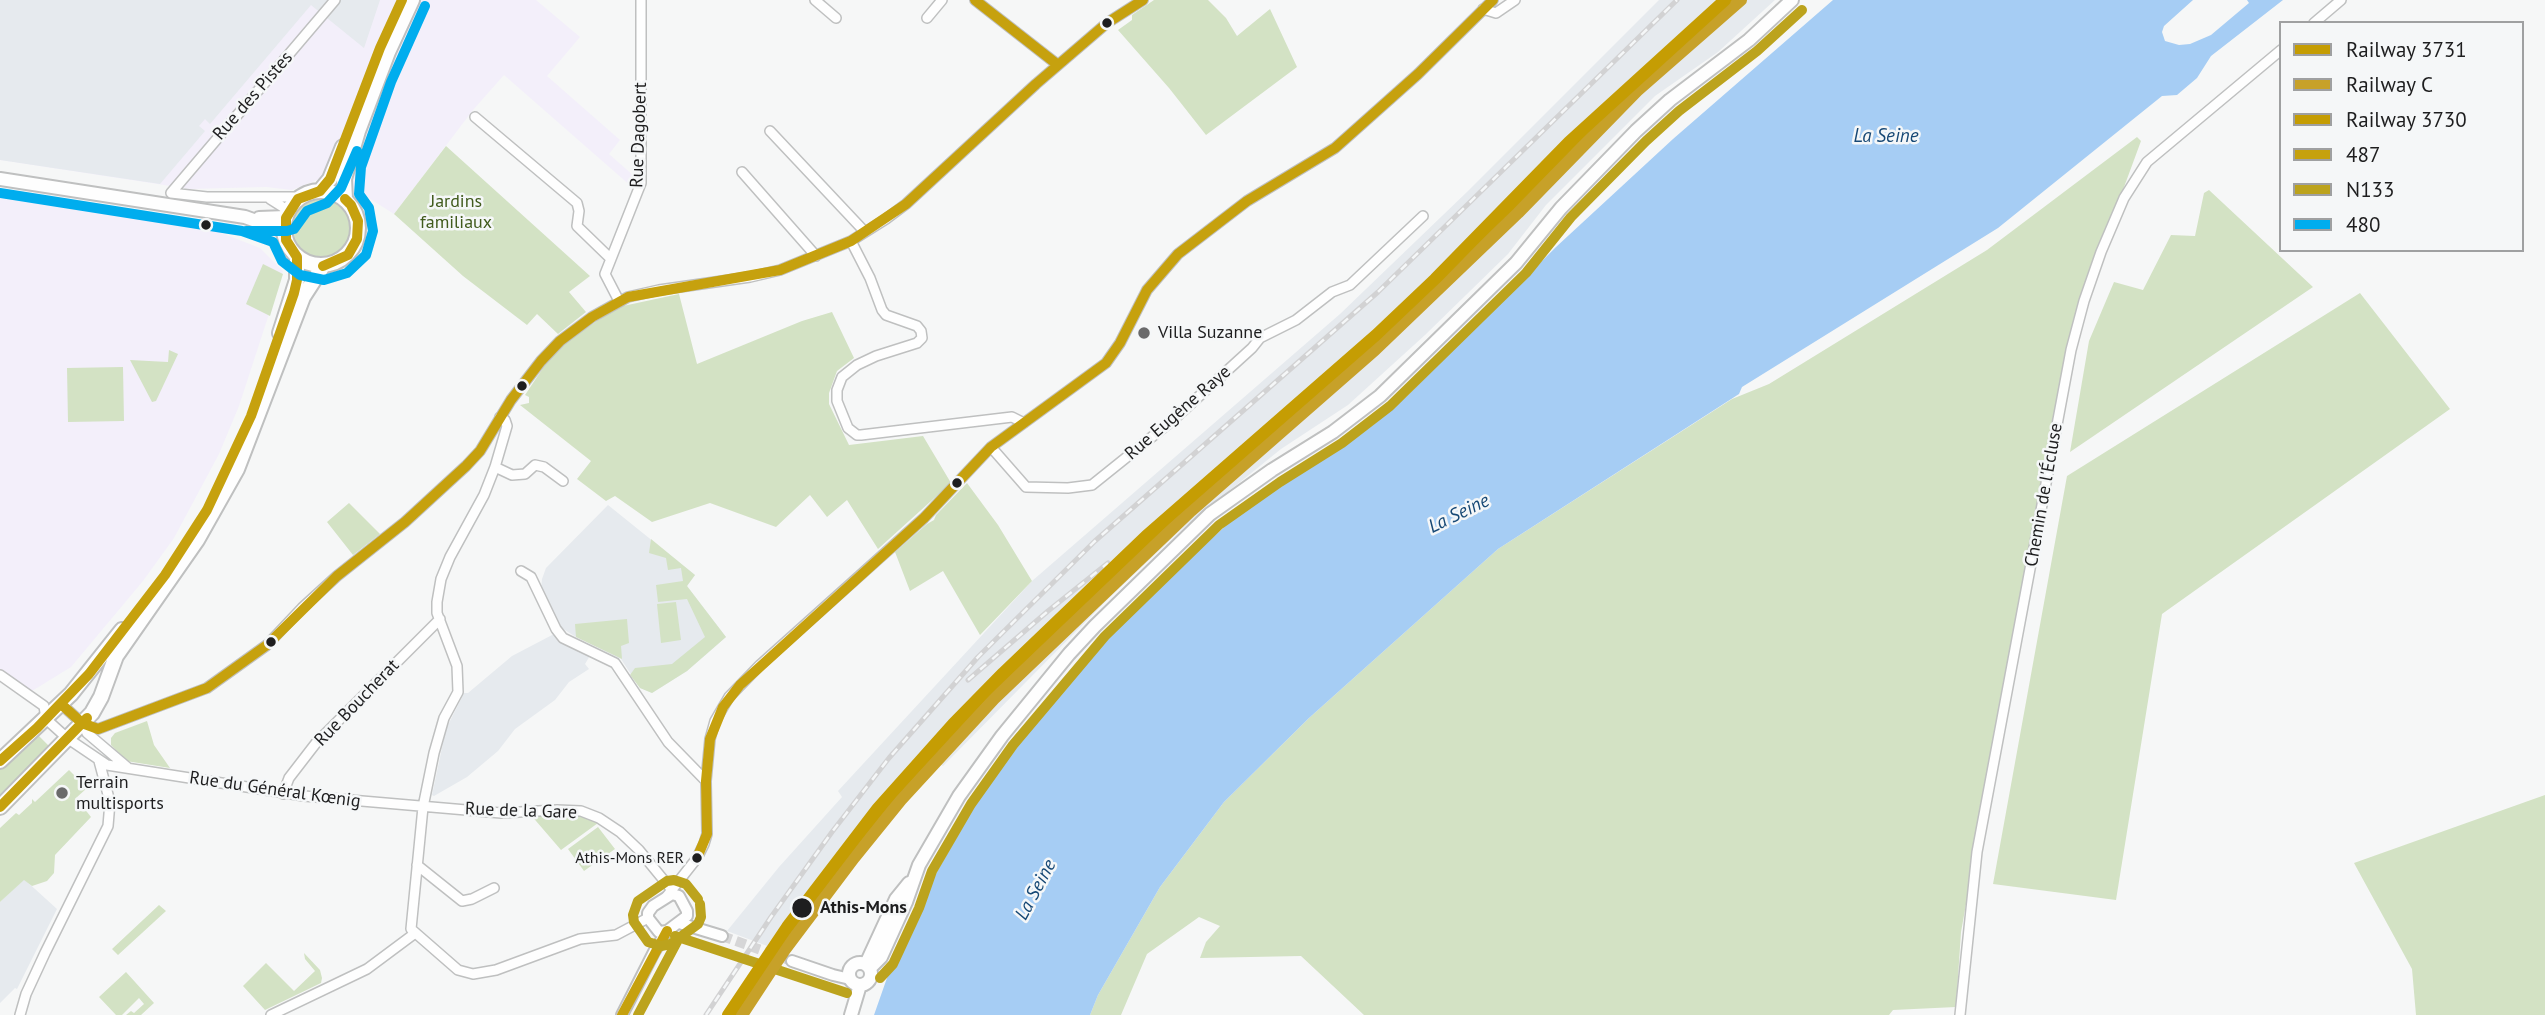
<!DOCTYPE html>
<meta charset="utf-8">
<style>
body{margin:0}
#map{position:relative;width:2545px;height:1015px;overflow:hidden;background:#f6f7f7;font-family:"PT Sans",sans-serif}
canvas{display:block}
.legend{position:absolute;left:2279px;top:21px;width:245px;height:231px;box-sizing:border-box;background:#f5f7f8;border:2px solid #9fa0a1;margin:0;padding:9px 12px;list-style:none;font-size:21px;color:#1e1e1f}
.legend li{display:flex;align-items:center;gap:14px;height:35px}
.legend b{width:35px;border:2px solid #9fa0a1}
</style>
<div id="map">
<canvas width="2545" height="1015"></canvas>
<ul class="legend">
<li><b style="height:9px;background:#c59d03"></b>Railway 3731</li>
<li><b style="height:9px;background:#c7a129"></b>Railway C</li>
<li><b style="height:9px;background:#c59d03"></b>Railway 3730</li>
<li><b style="height:9px;background:#c6a10e"></b>487</li>
<li><b style="height:9px;background:#bca31d"></b>N133</li>
<li><b style="height:9px;background:#00adee"></b>480</li>
</ul>
</div>
<script>
const c = document.querySelector('canvas').getContext('2d');
c.lineJoin = 'round';
function paint(path, color) { c.fillStyle = color; c.fill(path, 'evenodd'); }
const poly = rows => new Path2D(rows.map(r => 'M' + r).join(''));
function stroke(path, color, width, dash) { c.strokeStyle = color; c.lineWidth = width; c.lineCap = dash ? 'butt' : 'round'; c.setLineDash(dash || []); c.stroke(path); }
function write(font, color, halo, rows, align = 'center') {
  c.font = font + ' "PT Sans",sans-serif'; c.lineWidth = 5; c.setLineDash([]); c.textBaseline = 'middle'; c.strokeStyle = halo; c.fillStyle = color; for (const [text, x, y, turn = 0] of rows) {
    c.save(); c.translate(x, y); c.rotate((+turn || 0) * Math.PI / 180); c.textAlign = isNaN(turn) ? turn : align; if (halo) c.strokeText(text, 0, 0); c.fillText(text, 0, 0); c.restore();
  }
}
paint(poly([
 [0,0,536,0,580,37,547,76,620,140,609,154,634,176,632,187,504,75,473,110,394,214,350,186,324,177,292,190,266,187,190,189,0,160],
 [0,198,161,221,160,223,206,227,260,248,283,271,239,406,219,454,174,538,143,581,71,667,32,691,0,669]
]), '#f3effa');
paint(poly([
 [0,0,380,0,364,48,311,5,210,124,205,119,199,126,205,131,160,184,0,160],
 [1659,0,1775,0,1718,52,1655,96,1546,205,1508,254,1425,335,1348,405,1281,449,1182,529,1107,600,943,766,938,763,853,862,786,953,727,931,779,867,842,797,838,791,1032,581,1340,314,1468,191],
 [608,505,695,575,687,586,726,637,687,671,652,693,640,688,621,659,576,637,560,627,541,589,542,579,546,568],
 [554,634,591,654,585,664,589,669,569,682,555,700,515,729,498,751,467,777,434,796,432,795,446,729,464,693,468,693,512,656],
 [24,879,57,909,17,989,15,988,0,1003,0,902]
]), '#e6eaee');
paint(poly([
 [1154,0,1208,0,1226,18,1237,36,1270,9,1297,67,1206,135,1169,88,1118,30,1132,20,1132,15],
 [2137,137,2141,141,2075,320,2061,378,1961,932,1956,1007,1893,1010,1889,1015,1364,1015,1301,956,1200,958,1206,942,1220,926,1199,917,1147,954,1121,1015,1090,1015,1098,995,1160,887,1224,802,1309,718,1498,549,1732,399,1769,384,1987,250],
 [446,146,590,276,569,292,586,312,558,334,537,314,527,325,463,276,394,214],
 [2209,190,2313,287,2070,452,2089,341,2114,282,2143,290,2171,235,2195,236,2204,193],
 '292 228a29 29 0 1 1 58 0a29 29 0 1 1-58 0Z',
 [263,264,283,274,270,316,246,304],
 [2360,293,2450,409,2162,614,2116,900,1993,884,2067,476],
 [679,294,697,364,802,321,832,312,854,358,837,371,829,393,829,404,849,445,923,436,951,483,878,549,847,500,827,517,810,495,776,527,710,503,652,522,615,496,606,501,577,479,591,461,520,405,529,403,529,397,525,395,545,365,562,346,576,335,612,311,623,306],
 [169,350,178,354,156,401,152,402,130,360,168,362],
 [123,367,124,421,68,422,67,368],
 [967,483,998,525,1032,581,980,635,943,571,910,591,895,552,927,524,934,520,936,515],
 [349,503,380,534,353,555,327,522],
 [651,539,695,575,687,586,726,637,687,671,652,693,640,688,630,675,635,668,672,664,705,637,687,599,658,602,656,585,683,581,681,568,668,570,666,558,649,553],
 [676,602,681,640,661,643,657,604],
 [627,619,629,643,621,646,622,659,576,637,575,624],
 [147,721,154,745,170,768,126,761,111,745,111,738,115,733],
 [36,733,51,748,0,798,0,765],
 [69,770,87,788,76,798,91,817,55,855,54,873,47,881,32,886,24,880,0,902,0,828,16,813,19,815,32,803,32,799,35,802],
 [2545,795,2545,1015,2416,1015,2412,969,2354,863],
 [551,813,560,816,574,814,592,819,598,823,561,850,530,814],
 [598,827,615,849,584,871,568,849],
 [159,905,166,911,118,955,112,949],
 [304,953,320,970,322,978,321,983,265,1010,243,986,266,963,294,991,315,971,305,959],
 [126,972,154,1003,141,1015,126,1015,131,1011,134,1013,144,1004,139,998,122,1015,116,1015,99,997]
]), '#d3e2c4');
paint(poly([
 [1833,0,2193,0,2164,26,2162,32,2165,41,2179,45,2190,44,2211,35,2249,3,2247,0,2283,0,2211,56,2197,78,2177,95,2162,96,1998,228,1742,387,1739,394,1498,549,1309,718,1224,802,1160,887,1098,995,1090,1015,874,1015,894,958,921,900,975,805,1002,764,1034,724,1118,628,1172,574,1240,513,1308,466,1343,446,1373,425,1407,396,1556,247,1673,139]
]), '#a6cdf4');
stroke(poly([
 [722,936,792,961]
]), '#d6d6d7', 10, [10, 5]);
const minor = poly([
 [815,0,836,18],
 [975,0,1058,65],
 [1483,9,1496,13,1515,0],
 [927,18,942,0],
 [2314,23,2341,0],
 [475,117,577,203,579,211,577,226,610,258],
 [770,131,865,232],
 [742,172,816,256],
 [302,197,207,197,171,193,335,0],
 [270,199,289,211],
 [851,241,870,278,882,310,886,315,917,326,921,331,922,338,917,343,876,356,857,365,842,377,837,390,837,401,848,428,857,435,861,435,1012,417,1024,423],
 [619,301,605,274,641,183,641,0],
 [500,417,505,420,507,426,495,467,484,495,450,557,441,579,437,602,437,613,457,666,458,692,444,718,434,753,423,807,411,929,458,970,473,974,496,970,580,939,616,935,648,918],
 [991,447,1026,487,1068,488,1092,485,1173,420,1252,348,1260,338,1296,320,1332,292,1350,285,1423,216],
 [495,467,512,475,525,474,535,465,544,467,563,481],
 [521,571,531,577,556,629,563,638,615,663,668,742,706,781],
 [0,675,44,706,46,719,67,738,107,765,304,796,501,813,557,810,581,811,599,818,620,832,639,850,671,889],
 [61,704,82,723,98,729,207,688,267,645,302,608,337,576,405,522,466,466,480,451,511,400,541,361,560,341,592,317,628,297,659,290,750,277,780,270,851,241,886,219,906,204,1036,84,1107,23,1143,0],
 [83,725,87,733,127,767],
 [283,794,289,778,316,743,440,619],
 [417,865,462,901,472,899,494,888],
 [667,896,697,858,704,844,707,834,706,781,710,739,715,721,729,697,760,665,924,518,991,447,1106,363,1120,343,1147,290,1178,254,1247,201,1335,148,1418,74,1493,0],
 [20,1015,26,994,45,953,108,826,110,802,99,761],
 [271,1015,367,969,414,934],
 [1960,1015,1977,852,2071,350,2084,301,2101,252,2124,198,2147,162,2281,50]
]);
const tertiary = poly([
 [672,894,679,896,687,911,687,916,667,931,659,932,648,918,648,913,653,906,672,894],
 [679,923,722,936],
 [792,961,833,975,850,979],
 [622,1015,654,952,667,931]
]);
const secondary = poly([
 [0,179,245,217,284,231],
 [259,218,286,217],
 '849 974a11 11 0 1 1 22 0a11 11 0 1 1-22 0Z',
 [866,964,896,899,909,883],
 [870,968,881,957,906,902,919,865,959,796,1002,736,1069,654,1095,626,1210,514,1272,470,1333,432,1380,396,1516,263,1561,208,1636,131,1670,100,1749,40,1792,0],
 [851,1015,860,985]
]);
const primary = poly([
 '284 228a37 37 0 1 1 74 0a37 37 0 1 1-74 0Z',
 [320,191,330,179,343,147],
 [345,199,344,179,358,131,388,52,412,0],
 [280,333,297,280,297,257],
 [0,761,71,694,122,630],
 [0,807,92,713,101,697,116,656,197,540,237,469,303,297,323,266]
]);
stroke(minor, '#bfc0c0', 12);
stroke(tertiary, '#bfc0c0', 14);
stroke(secondary, '#bfc0c0', 16);
stroke(primary, '#bfc0c0', 18);
stroke(minor, '#fefefe', 9);
stroke(tertiary, '#fefefe', 10);
stroke(secondary, '#fefefe', 12);
stroke(primary, '#fefefe', 14);
const rail = poly([
 [968,680,1048,611,1108,563],
 [706,1015,771,917,832,832,889,758,978,657,1095,541,1378,292,1677,0]
]);
stroke(rail, '#d2d2d3', 5);
stroke(rail, '#f5f7f8', 2.5, [8]);
stroke(poly([
 [975,0,1058,65],
 [323,266,348,255,357,239,358,221,351,205,345,199],
 [61,704,82,723,98,729,207,688,267,645,337,576,405,522,466,466,480,451,511,400,541,361,560,341,592,317,628,297,780,270,851,241,906,204,1036,84,1107,23,1143,0],
 [0,761,37,728,89,674,165,575,207,510,251,416,294,293,297,280,297,257,286,240,286,218,298,199,320,191,330,179,380,48,402,0],
 [0,807,87,718],
 [697,858,707,834,706,781,710,739,723,707,740,685,924,518,991,447,1106,363,1120,343,1147,290,1178,254,1247,201,1335,148,1418,74,1493,0],
 [622,1015,667,931]
]), '#c6a10e', 10);
stroke(poly([
 [698,899,686,884,674,880,667,881,638,901,633,915,634,922,648,942,661,946,671,944,698,924,701,917,700,904],
 [675,936,847,993],
 [880,978,893,964,919,908,932,871,971,804,1013,745,1105,636,1219,525,1280,482,1342,443,1390,406,1526,273,1571,217,1646,141,1679,111,1757,51,1802,10],
 [638,1015,679,938]
]), '#bca31d', 10);
stroke(poly([
 [0,193,242,231,273,242,282,261,300,275,324,280,347,273,366,255,373,231,369,208,359,194,361,167,391,82,425,6],
 [246,231,287,231,294,229,307,211,327,203,341,188,357,151]
]), '#00adee', 10);
stroke(poly([
 [735,1015,786,937,839,867,917,771,966,721,1142,549,1383,335,1450,272,1592,127,1734,0]
]), '#c59d03', 12);
stroke(poly([
 [742,1015,784,951,854,858,901,800,994,699,1191,511,1375,350,1518,213,1637,91,1741,0]
]), '#c7a129', 12);
stroke(poly([
 [728,1015,787,927,878,808,953,724,1003,673,1146,536,1376,335,1435,279,1569,142,1725,0]
]), '#c59d03', 12);
for (const [x, y, r, color] of [
 [1107,23,6,"#1e1e1f"],
 [206,225,6,"#1e1e1f"],
 [1144,333,7,"#6a6a6b"],
 [522,386,6,"#1e1e1f"],
 [957,483,6,"#1e1e1f"],
 [271,642,6,"#1e1e1f"],
 [62,793,7,"#6a6a6b"],
 [697,858,6,"#1e1e1f"],
 [802,908,11,"#1e1e1f"]
]) { const dot = new Path2D(); dot.arc(x, y, r, 0, 2 * Math.PI); c.fillStyle = color; c.fill(dot); stroke(dot, '#f5f7f8', 2.5); }
write('16px', '#1e1e1f', '#f5f7f8', [
 ["Athis-Mons RER",684,858]
], 'right');
write('18px', '#1e1e1f', '#f5f7f8', [
 ["Rue des Pistes",253,96,-49],
 ["Rue Dagobert",639,135,-88],
 ["Rue Eugène Raye",1178,413,-41],
 ["Chemin de l'Écluse",2044,495,-80],
 ["Rue Boucherat",357,703,-46],
 ["Rue du Général Kœnig",275,790,8],
 ["Rue de la Gare",521,811,2]
]);
write('18px', '#415b1d', '#f5f7f8', [
 ["Jardins",456,202],
 ["familiaux",456,223]
]);
write('18px', '#1e1e1f', '#f5f7f8', [
 ["Villa Suzanne",1158,333],
 ["Terrain",76,783],
 ["multisports",76,804]
], 'left');
write('bold 18px', '#1e1e1f', '#f5f7f8', [
 ["Athis-Mons",820,908]
], 'left');
write('italic 19px', '#164875', '#f5f7f8', [
 ["La Seine",1886,137],
 ["La Seine",1459,514,-26],
 ["La Seine",1036,890,-62]
]);
</script>
